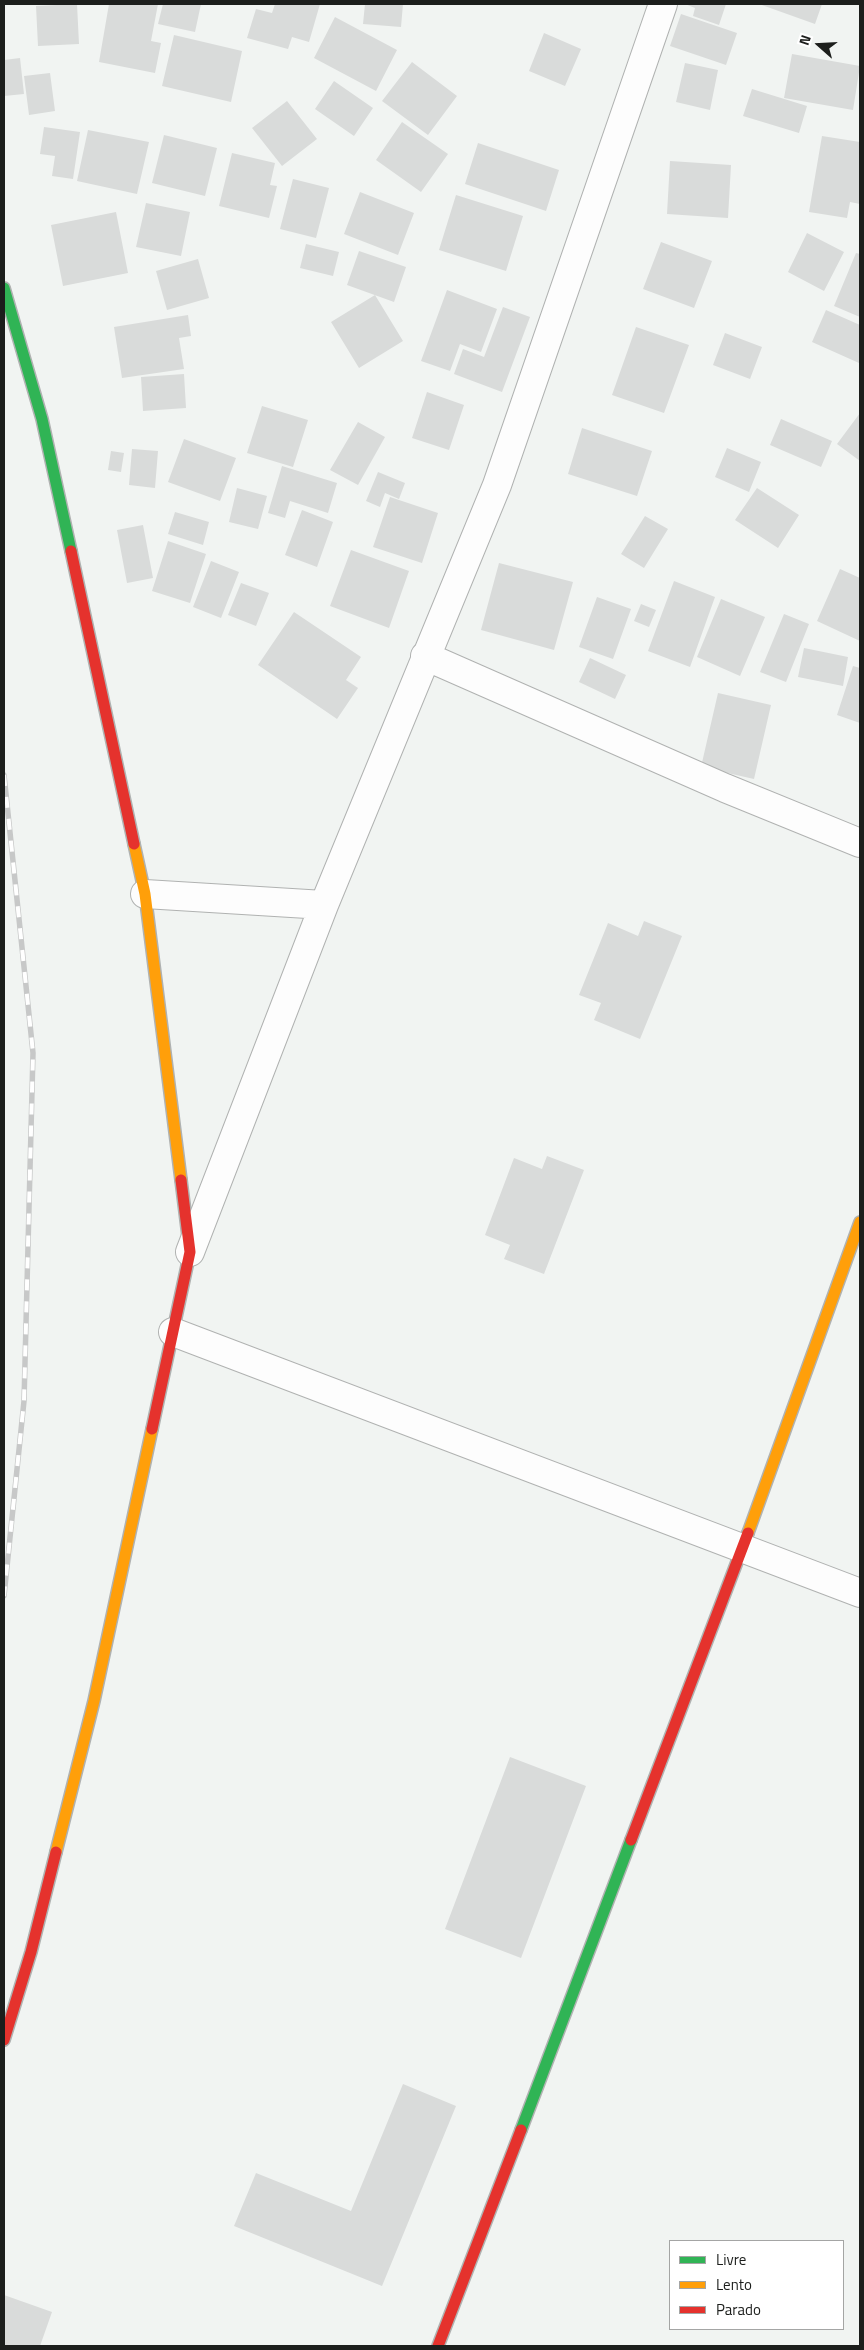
<!DOCTYPE html>
<style>
body{margin:0}
#map{position:relative;width:864px;height:2350px;overflow:hidden;background:#f1f4f2;font-family:"Titillium Web",sans-serif}
canvas{display:block}
.frame{position:absolute;inset:0;border:5px solid #1c1e1c;pointer-events:none}
.legend{position:absolute;left:669px;top:2240px;width:175px;height:90px;box-sizing:border-box;background:#fff;border:1px solid #a4a5a4;margin:0;padding:6px 9px;list-style:none;font-size:15px;color:#1c1e1c}
.legend li{display:flex;align-items:center;gap:10px;height:25px}
.legend b{width:25px;border:1px solid #a4a5a4}
.north{position:absolute;left:794px;top:20px;width:50px;height:50px;-webkit-text-stroke:4px #fff;paint-order:stroke;rotate:289deg;font-size:14px;font-weight:700;line-height:20px;text-align:center;color:#1c1e1c}
.north::after{content:'';display:block;margin:auto;width:18px;height:22px;background:#1c1e1c;clip-path:polygon(50% 0,100% 100%,50% 72%,0 100%)}
</style>
<div id="map">
<canvas width="864" height="2350"></canvas>
<div class="frame"></div>
<ul class="legend">
<li><b style="height:6px;background:#30b455"></b>Livre</li>
<li><b style="height:6px;background:#ff9f0a"></b>Lento</li>
<li><b style="height:6px;background:#e5322d"></b>Parado</li>
</ul>
<div class="north">N</div>
</div>
<script>
const c = document.querySelector('canvas').getContext('2d');
c.lineJoin = 'round';
function paint(path, color) { c.fillStyle = color; c.fill(path, 'evenodd'); }
const poly = rows => new Path2D(rows.map(r => 'M' + r).join(''));
function stroke(path, color, width, dash) { c.strokeStyle = color; c.lineWidth = width; c.lineCap = dash ? 'butt' : 'round'; c.setLineDash(dash || []); c.stroke(path); }
paint(poly([
 [77,4,79,44,38,46,36,6],
 [109,4,158,4,151,41,161,43,155,73,99,62],
 [163,4,201,4,195,32,158,24],
 [275,4,320,4,309,42,292,37,288,49,247,38,256,9,272,13],
 [365,4,403,4,401,27,363,24],
 [685,4,726,4,719,25,693,16,695,8],
 [759,4,822,4,815,24],
 [681,14,737,33,726,65,670,46],
 [335,17,397,50,376,91,314,58],
 [544,33,581,49,565,86,529,71],
 [174,35,242,51,231,102,162,86],
 [792,54,860,66,853,110,784,98],
 [20,58,24,94,4,96,4,60],
 [412,62,457,96,428,135,382,101],
 [685,63,718,70,710,110,676,102],
 [50,73,55,111,29,115,24,76],
 [334,81,373,108,354,136,315,109],
 [752,89,807,106,799,133,743,116],
 [287,101,317,139,282,166,252,128],
 [402,122,448,154,421,192,376,160],
 [44,127,80,132,73,179,52,176,55,156,40,154],
 [88,130,149,142,137,194,77,181],
 [164,135,217,148,205,196,152,183],
 [822,136,860,142,860,204,850,202,847,218,809,212],
 [478,143,559,170,546,211,465,184],
 [232,153,275,163,270,185,277,186,269,218,219,206],
 [670,161,731,165,728,218,667,214],
 [293,179,329,188,316,238,280,229],
 [360,192,414,213,398,255,344,234],
 [456,195,523,216,506,271,439,250],
 [146,203,190,212,181,256,136,247],
 [116,212,128,273,63,286,51,225],
 [807,233,844,252,824,291,788,272],
 [661,242,712,261,694,308,643,289],
 [306,244,339,252,333,276,300,268],
 [359,251,406,267,394,302,347,285],
 [856,253,860,254,860,317,834,306],
 [198,259,209,298,167,310,156,271],
 [447,290,497,309,481,352,460,344,450,371,421,361],
 [375,295,403,341,359,368,331,322],
 [503,307,530,317,502,392,454,374,463,349,484,357],
 [826,310,860,325,859,363,812,342],
 [188,315,191,336,179,338,184,369,122,378,114,327],
 [636,327,689,345,664,413,612,395],
 [725,333,762,347,750,379,713,365],
 [184,374,186,408,143,411,141,377],
 [427,392,464,405,449,450,412,438],
 [262,406,308,420,293,467,247,453],
 [860,413,860,461,837,444],
 [781,419,832,441,821,467,770,445],
 [358,422,385,437,358,485,330,470],
 [582,428,652,451,637,496,568,474],
 [184,439,236,458,220,501,168,482],
 [727,448,761,462,749,492,715,477],
 [132,449,158,451,155,488,129,485],
 [111,451,124,453,121,472,108,470],
 [282,466,337,483,328,513,290,501,285,518,268,513],
 [378,472,405,483,399,499,385,493,380,507,366,501],
 [237,488,267,496,258,529,229,522],
 [757,488,799,515,778,548,735,520],
 [390,497,438,513,422,563,373,547],
 [302,510,333,522,317,567,285,555],
 [175,512,209,522,203,545,168,534],
 [645,516,668,529,644,568,621,554],
 [143,525,153,578,127,583,117,530],
 [168,541,206,554,190,603,152,591],
 [351,550,409,571,389,628,330,606],
 [211,561,239,572,221,618,193,607],
 [499,563,573,582,554,650,481,630],
 [840,569,860,578,860,641,817,621],
 [674,581,715,597,690,667,648,651],
 [241,583,269,593,256,626,228,615],
 [597,597,631,609,613,659,579,647],
 [721,599,765,617,740,676,697,657],
 [641,604,656,610,649,627,634,621],
 [294,612,361,657,346,680,358,688,337,719,258,665],
 [784,614,809,624,786,682,760,672],
 [804,648,848,657,843,686,798,677],
 [590,658,626,675,615,699,579,682],
 [853,666,860,668,860,723,837,715],
 [718,693,771,705,754,779,701,767],
 [644,921,682,936,640,1039,594,1020,601,1003,579,995,608,923,638,936],
 [547,1156,584,1170,544,1274,504,1259,510,1245,485,1235,514,1158,542,1169],
 [510,1757,586,1786,521,1958,445,1929],
 [403,2084,456,2106,382,2286,234,2226,256,2173,351,2211],
 [4,2295,52,2312,40,2346,4,2346]
]), '#d9dbda');
const street = poly([
 [425,656,725,788,860,843],
 [145,894,324,905],
 [190,1252,324,905,497,485,663,4],
 [173,1332,860,1593]
]);
const fast = poly([
 [4,288,42,419,71,551],
 [521,2130,631,1840]
]);
const slow = poly([
 [134,844,145,894,181,1180],
 [748,1533,860,1222],
 [56,1852,94,1701,152,1429]
]);
const jam = poly([
 [71,551,134,844],
 [152,1429,190,1252,181,1180],
 [631,1840,748,1533],
 [4,2040,31,1952,56,1852],
 [438,2346,521,2130]
]);
stroke(street, '#b0b2b1', 30);
stroke(fast, '#b0b2b1', 14);
stroke(slow, '#b0b2b1', 14);
stroke(jam, '#b0b2b1', 14);
stroke(street, '#fdfdfd', 28);
stroke(fast, '#30b455', 11);
stroke(slow, '#ff9f0a', 11);
stroke(jam, '#e5322d', 11);
const rail = poly([
 [4,775,33,1053,24,1401,4,1596]
]);
stroke(rail, '#c7c8c8', 5.5);
stroke(rail, '#fff', 4, [11]);
</script>
